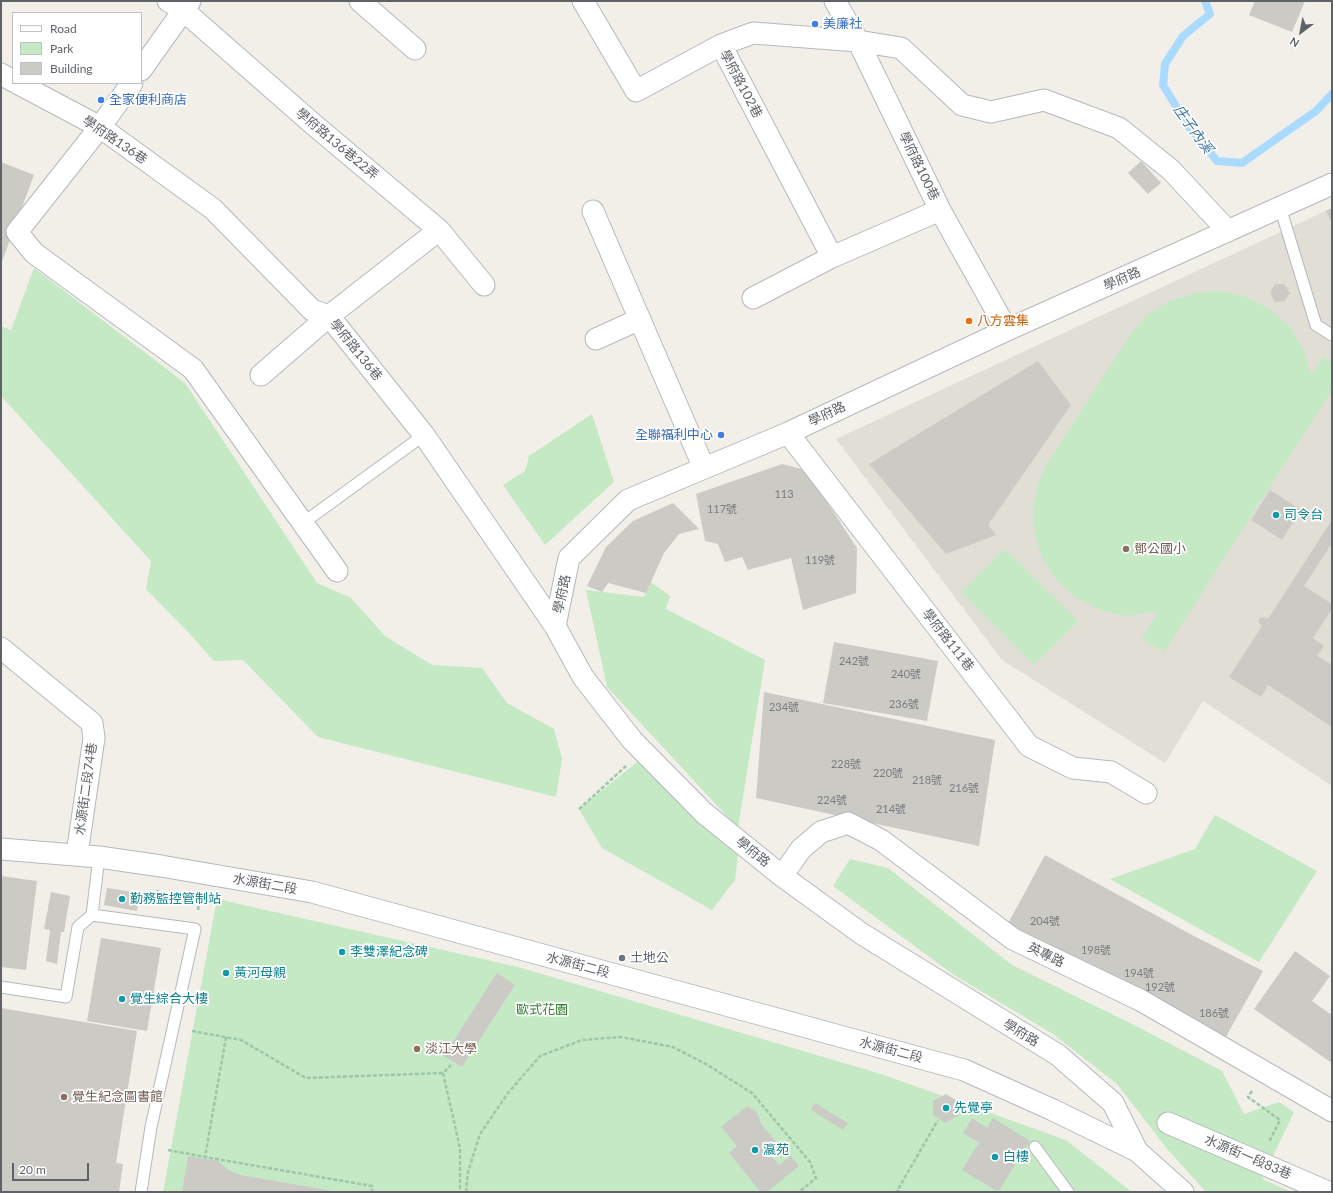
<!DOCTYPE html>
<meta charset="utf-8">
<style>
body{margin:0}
#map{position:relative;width:1333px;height:1193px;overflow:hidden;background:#f1efe8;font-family:Lato,sans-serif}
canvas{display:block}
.frame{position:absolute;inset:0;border:2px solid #5f6368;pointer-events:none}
.legend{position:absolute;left:12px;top:12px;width:130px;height:72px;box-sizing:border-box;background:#fff;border:1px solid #bfc1c3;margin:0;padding:5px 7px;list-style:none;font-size:12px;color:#5f6368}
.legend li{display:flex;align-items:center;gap:8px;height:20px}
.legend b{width:20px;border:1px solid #bfc1c3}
.north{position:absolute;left:1281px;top:12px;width:40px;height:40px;-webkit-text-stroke:3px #fff;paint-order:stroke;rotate:212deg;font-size:11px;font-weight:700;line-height:16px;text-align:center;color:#5f6368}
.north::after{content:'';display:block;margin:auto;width:14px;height:18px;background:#5f6368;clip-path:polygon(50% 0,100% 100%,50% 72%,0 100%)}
.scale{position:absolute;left:12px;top:1163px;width:77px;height:18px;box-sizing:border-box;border:2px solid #5f6368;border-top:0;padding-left:5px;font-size:12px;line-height:14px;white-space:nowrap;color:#5f6368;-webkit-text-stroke:3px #fff;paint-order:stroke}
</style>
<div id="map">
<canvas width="1333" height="1193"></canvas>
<div class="frame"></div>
<ul class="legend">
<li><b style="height:5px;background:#fff"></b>Road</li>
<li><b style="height:11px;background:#c5e8c5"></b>Park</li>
<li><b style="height:11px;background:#cccac5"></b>Building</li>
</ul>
<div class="north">N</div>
<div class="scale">20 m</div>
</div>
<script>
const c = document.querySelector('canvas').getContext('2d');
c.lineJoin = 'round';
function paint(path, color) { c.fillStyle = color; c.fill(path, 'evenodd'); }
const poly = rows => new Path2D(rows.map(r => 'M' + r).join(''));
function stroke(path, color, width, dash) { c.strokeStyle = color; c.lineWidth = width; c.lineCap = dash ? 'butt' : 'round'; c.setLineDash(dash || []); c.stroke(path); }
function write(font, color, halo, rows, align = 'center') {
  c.font = font + ' Lato,"Noto Sans TC",sans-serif'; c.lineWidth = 3.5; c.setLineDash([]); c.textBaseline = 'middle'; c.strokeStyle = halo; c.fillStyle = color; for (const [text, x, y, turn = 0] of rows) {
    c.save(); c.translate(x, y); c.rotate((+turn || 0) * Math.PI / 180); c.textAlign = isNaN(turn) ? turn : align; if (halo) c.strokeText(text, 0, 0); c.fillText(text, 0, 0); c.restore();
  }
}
paint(poly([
 [1332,208,1332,786,1203,701,1165,763,1002,660,836,439]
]), '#e1ded6');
paint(poly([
 [34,268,185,383,317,583,351,598,385,636,432,665,482,668,507,703,554,729,562,759,556,797,318,737,243,660,214,661,188,632,146,589,151,561,1,396,1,326,11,330],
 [1221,291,1247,297,1270,309,1290,327,1304,350,1311,375,1323,357,1332,362,1332,390,1164,652,1142,639,1159,611,1127,616,1102,611,1078,599,1057,581,1042,558,1034,532,1033,509,1037,486,1047,464,1130,335,1147,315,1169,301,1194,293],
 [592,414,614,482,545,545,503,485,525,471,529,456],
 [1005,549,1078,621,1034,665,961,592],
 [651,582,670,596,666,609,765,660,738,828,607,687,586,590,644,597],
 [642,758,738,854,735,880,712,910,602,848,579,809],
 [1215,815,1317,871,1259,962,1110,879,1195,849],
 [850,859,888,868,1012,965,1138,1027,1222,1071,1244,1114,1279,1102,1294,1112,1262,1179,1291,1192,1206,1192,1168,1150,1117,1084,1053,1034,954,975,833,886],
 [217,899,518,967,881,1074,1066,1140,1132,1192,163,1192]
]), '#c5e8c5');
stroke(poly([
 [1205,1,1210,14,1183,36,1165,64,1163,85,1187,124,1217,161,1242,163,1316,111,1332,94]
]), '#aadaff', 8);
paint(poly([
 [1255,1,1305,1,1292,32,1249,15],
 [1141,161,1161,183,1148,194,1128,173],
 [1,162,34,175,1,264],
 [1332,208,1332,223,1326,211],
 [1275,284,1284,284,1290,293,1285,301,1275,302,1270,293],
 [1038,361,1071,405,988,525,996,535,946,554,869,464],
 [782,464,806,470,857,548,856,593,803,610,791,558,748,570,742,557,725,562,718,544,705,541,696,494],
 [1270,490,1301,510,1282,540,1251,520],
 [673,503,699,529,679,534,664,553,646,593,608,583,602,592,587,586,606,547,633,521],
 [1332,520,1332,543,1304,586,1332,604,1332,609,1313,638,1324,646,1317,656,1332,665,1332,727,1268,685,1261,697,1229,677,1262,626,1259,623,1259,619,1263,617,1268,619],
 [834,642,938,661,927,721,823,703],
 [764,692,995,740,979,846,756,798],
 [1045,855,1192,935,1263,971,1223,1042,1005,929],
 [1,876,37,881,26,970,1,967],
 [107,888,139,893,137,911,104,905],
 [51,892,70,896,64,932,61,932,57,964,46,961,50,930,44,929],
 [101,938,161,948,147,1031,87,1021],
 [1295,951,1330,976,1312,1001,1332,1015,1332,1063,1254,1009],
 [497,973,515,985,462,1067,444,1056],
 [1,1008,137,1031,116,1163,123,1164,119,1192,1,1192],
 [946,1094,959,1102,958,1116,945,1123,933,1115,933,1101],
 [815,1103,848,1123,843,1130,811,1110],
 [747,1106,757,1112,761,1124,781,1148,771,1156,779,1165,791,1156,799,1166,767,1192,761,1192,729,1153,737,1146,721,1127],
 [972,1118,987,1128,993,1118,1030,1141,998,1192,962,1170,979,1143,963,1133],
 [188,1156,218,1161,228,1170,241,1175,338,1192,182,1192]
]), '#cccac5');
const service = poly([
 [1280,207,1316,325,1332,335],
 [303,523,424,435],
 [92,915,195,929,151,1127,141,1192],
 [1,987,66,997,78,927,92,915,99,857],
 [1035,1147,1068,1192]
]);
const minor = poly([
 [168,1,183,10,313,124,439,230,484,285],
 [360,1,415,49],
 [583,1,636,91,721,45,753,33,858,41,901,48,962,105,991,112,1044,100,1119,128,1171,170,1228,231],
 [835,1,858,41,940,210,1007,330],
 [721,45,832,257],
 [141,70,190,1],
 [1,74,13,81],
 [17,83,100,127,213,209,312,310,329,316,424,435,555,626],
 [132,83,100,127,17,232,34,253,193,369,337,571],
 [593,211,704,468],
 [753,298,832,257,940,210],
 [596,339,640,319],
 [261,375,329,316,439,230],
 [788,433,1029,746,1073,768,1111,772,1146,793],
 [1,648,92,723,94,738,77,854],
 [1,849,99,857,161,866,312,892,964,1070,1053,1110,1137,1151],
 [782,876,801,849,821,832,848,823,881,840,1013,939,1142,1001,1332,1111],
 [1168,1123,1328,1192],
 [1183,1192,1137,1151,1113,1103,1058,1055,862,934,782,876,704,813,632,740,583,677,555,626,569,558,628,500,788,433,1007,330,1332,184]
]);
stroke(service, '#b5b8bc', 13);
stroke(minor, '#b5b8bc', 23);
stroke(poly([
 [579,809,626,766],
 [155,905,158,890],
 [198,910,200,896],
 [192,1031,241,1040,306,1078,443,1073,451,1065],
 [226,1037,205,1157,372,1186,372,1192],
 [443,1073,460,1148,460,1192],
 [1252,1091,1248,1097,1280,1120,1269,1142],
 [168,1150,205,1157],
 [466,1192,468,1172,480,1134,508,1093,540,1056,582,1040,621,1037,673,1047,706,1064,752,1093,810,1162,816,1178,799,1192],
 [900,1192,897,1191,938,1120]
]), '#9cc7a9', 2.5, [4, 2]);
stroke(service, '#fff', 11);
stroke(minor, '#fff', 21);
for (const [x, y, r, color] of [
 [815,24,4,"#3f7fe0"],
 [101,100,4,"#3f7fe0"],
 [969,321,4,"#e8710a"],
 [721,435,4,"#3f7fe0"],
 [1276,515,4,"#0f9aa8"],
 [1126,549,4,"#8d6e63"],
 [122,899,4,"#0f9aa8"],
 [342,952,4,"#0f9aa8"],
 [622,958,4,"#6b7280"],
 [226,973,4,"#0f9aa8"],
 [122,999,4,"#0f9aa8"],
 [417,1049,4,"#8d6e63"],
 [64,1097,4,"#8d6e63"],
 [946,1108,4,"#0f9aa8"],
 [755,1150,4,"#0f9aa8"],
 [995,1157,4,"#0f9aa8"]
]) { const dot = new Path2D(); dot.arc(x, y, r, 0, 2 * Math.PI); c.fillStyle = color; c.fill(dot); stroke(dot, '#fff', 1.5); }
write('11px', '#7a7d7f', null, [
 ["113",784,494],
 ["117號",722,509],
 ["119號",820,560],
 ["242號",854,661],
 ["240號",906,674],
 ["236號",904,704],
 ["234號",784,707],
 ["228號",846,764],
 ["220號",888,773],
 ["218號",927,780],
 ["216號",964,788],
 ["224號",832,800],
 ["214號",891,809],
 ["204號",1045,921],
 ["198號",1096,950],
 ["194號",1139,973],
 ["192號",1160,987],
 ["186號",1214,1013]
]);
write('13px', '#366cbe', '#fff', [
 ["美廉社",823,24],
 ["全家便利商店",109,100],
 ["全聯福利中心",713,435,"right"]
], 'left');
write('13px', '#5f6368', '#fff', [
 ["學府路102巷",741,84,62],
 ["學府路136巷",115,140,34],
 ["學府路136巷22弄",337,144,40],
 ["學府路100巷",919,166,64],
 ["學府路",1122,279,-24],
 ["學府路136巷",356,350,51],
 ["學府路",827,414,-25],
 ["學府路",562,594,-78],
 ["學府路111巷",948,640,52],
 ["水源街二段74巷",86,789,-82],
 ["學府路",753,852,39],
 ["水源街二段",265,884,10],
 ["英專路",1046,955,26],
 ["水源街二段",578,965,15],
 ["學府路",1021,1033,31],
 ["水源街二段",891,1050,15],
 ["水源街一段83巷",1248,1157,23]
]);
write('13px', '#c56008', '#fff', [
 ["八方雲集",977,321]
], 'left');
write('13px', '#0d838f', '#fff', [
 ["司令台",1284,515],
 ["勤務監控管制站",130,899],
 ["李雙澤紀念碑",350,952],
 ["黃河母親",234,973],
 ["覺生綜合大樓",130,999],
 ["先覺亭",954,1108],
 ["瀛苑",763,1150],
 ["白樓",1003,1157]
], 'left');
write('13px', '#785e54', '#fff', [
 ["鄧公國小",1134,549],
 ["淡江大學",425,1049],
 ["覺生紀念圖書館",72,1097]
], 'left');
write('13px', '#5b616d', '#fff', [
 ["土地公",630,958]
], 'left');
write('13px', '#348238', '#fff', [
 ["歐式花園",542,1010]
]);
write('italic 14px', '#4174aa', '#fff', [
 ["庄子內溪",1193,129,54]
]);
</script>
